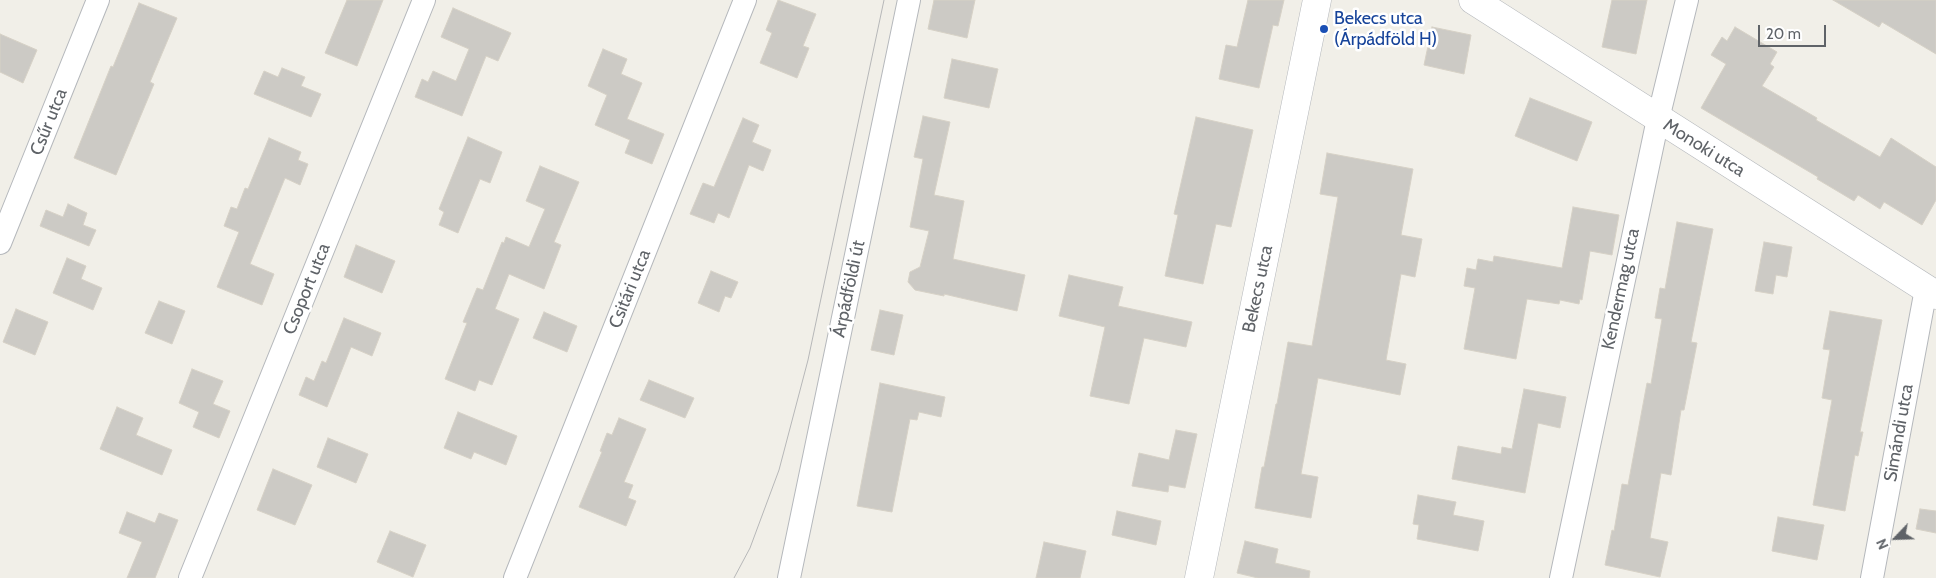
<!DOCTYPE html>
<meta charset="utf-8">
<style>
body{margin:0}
#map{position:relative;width:1936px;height:578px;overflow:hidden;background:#f1efe8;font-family:Cabin,sans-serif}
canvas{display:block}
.north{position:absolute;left:1871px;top:513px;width:50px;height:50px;-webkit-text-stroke:4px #fff;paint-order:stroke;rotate:246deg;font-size:14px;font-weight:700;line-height:20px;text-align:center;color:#5f6368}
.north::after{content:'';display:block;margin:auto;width:18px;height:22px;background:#5f6368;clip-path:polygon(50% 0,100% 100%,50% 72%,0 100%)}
.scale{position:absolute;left:1758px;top:25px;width:68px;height:22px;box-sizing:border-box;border:2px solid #5f6368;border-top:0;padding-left:6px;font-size:15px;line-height:18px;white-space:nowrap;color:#5f6368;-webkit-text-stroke:4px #fff;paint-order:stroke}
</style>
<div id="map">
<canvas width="1936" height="578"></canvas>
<div class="north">N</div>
<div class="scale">20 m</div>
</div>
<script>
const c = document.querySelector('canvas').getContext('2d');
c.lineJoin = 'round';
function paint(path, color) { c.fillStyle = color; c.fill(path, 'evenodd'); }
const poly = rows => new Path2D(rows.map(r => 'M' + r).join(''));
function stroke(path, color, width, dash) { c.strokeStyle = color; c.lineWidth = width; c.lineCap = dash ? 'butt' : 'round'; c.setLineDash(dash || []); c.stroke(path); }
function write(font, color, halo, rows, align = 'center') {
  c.font = font + ' Cabin,sans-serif'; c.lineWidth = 5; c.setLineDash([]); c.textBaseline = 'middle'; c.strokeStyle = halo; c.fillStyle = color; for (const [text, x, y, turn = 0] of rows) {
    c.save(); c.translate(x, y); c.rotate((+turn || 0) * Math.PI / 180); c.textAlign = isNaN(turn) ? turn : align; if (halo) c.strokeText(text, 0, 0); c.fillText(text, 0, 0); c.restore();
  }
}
const building = poly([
 [347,0,383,0,357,66,325,53,347,0],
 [778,0,816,14,803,46,809,48,797,78,760,63,772,33,766,30,778,0],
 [934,0,975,0,967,38,928,29,934,0],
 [1248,0,1284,0,1278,26,1273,25,1259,88,1219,79,1226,45,1237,47,1248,0],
 [1612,0,1647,0,1636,54,1602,47,1612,0],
 [1833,0,1936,0,1936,54,1882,22,1879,27,1833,0],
 [139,3,177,18,150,82,154,84,116,175,74,158,111,66,113,67,139,3],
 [453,8,511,33,498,61,486,56,462,116,415,97,422,79,428,82,433,71,456,81,469,49,441,37,453,8],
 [1432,27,1471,35,1464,74,1424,65,1432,27],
 [1735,27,1777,52,1770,64,1774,67,1762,86,1817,118,1816,120,1880,157,1891,138,1936,167,1936,200,1922,225,1884,202,1880,209,1858,195,1854,201,1817,179,1818,177,1701,108,1726,64,1711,55,1722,37,1727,41,1735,27],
 [0,34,37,50,23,83,0,72,0,34],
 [603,49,627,59,621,74,642,83,627,119,664,134,652,164,625,153,630,140,595,125,607,95,588,86,603,49],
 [952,59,998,69,989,108,944,98,952,59],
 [282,68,305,77,301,86,321,94,311,117,254,94,264,71,278,77,282,68],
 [1530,98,1592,122,1577,161,1515,136,1530,98],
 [923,116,950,122,934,195,964,201,953,259,1025,275,1017,311,944,294,944,296,915,290,908,282,910,272,920,267,929,231,910,227,923,159,914,157,923,116],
 [1196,117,1253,130,1231,227,1216,224,1203,284,1165,276,1178,215,1174,214,1196,117],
 [743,118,759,125,752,142,771,150,763,171,749,165,729,218,718,213,714,223,690,214,703,183,714,187,743,118],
 [468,137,502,152,490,183,480,179,458,233,439,225,444,212,439,209,468,137],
 [269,138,301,152,298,160,308,164,300,185,285,178,250,264,274,274,262,305,217,287,239,232,224,226,231,207,237,209,245,188,248,189,269,138],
 [1327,153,1413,169,1401,235,1422,239,1415,277,1401,274,1386,360,1406,364,1400,395,1318,378,1301,474,1318,477,1311,518,1255,508,1262,467,1264,467,1276,404,1277,404,1288,342,1312,346,1338,197,1320,194,1327,153],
 [540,166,579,182,554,242,561,245,544,289,509,274,495,309,519,319,492,385,479,380,475,391,445,379,467,323,463,322,477,288,483,290,502,242,504,243,506,237,529,247,545,209,526,201,540,166],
 [68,204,87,213,83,225,96,230,89,246,40,226,46,210,63,217,68,204],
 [1573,207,1619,215,1612,255,1590,251,1582,300,1580,299,1579,304,1560,300,1559,304,1527,299,1516,359,1464,349,1475,288,1464,286,1467,268,1476,270,1478,259,1493,262,1494,256,1562,268,1573,207],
 [1677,222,1713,229,1691,342,1697,343,1684,410,1681,410,1671,475,1661,473,1650,538,1668,542,1660,577,1605,565,1612,530,1614,531,1622,484,1628,485,1647,383,1651,384,1662,319,1655,318,1660,288,1665,289,1677,222],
 [1764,242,1792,247,1787,277,1776,275,1773,294,1755,291,1764,242],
 [356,245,395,261,382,293,344,277,356,245],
 [67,258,86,266,81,279,102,288,93,310,53,293,67,258],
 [711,271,738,282,731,298,725,296,719,312,698,303,711,271],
 [1069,275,1123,287,1118,306,1192,322,1186,347,1144,338,1129,404,1090,396,1105,327,1059,316,1069,275],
 [159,301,185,311,172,344,145,333,159,301],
 [16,309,48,322,35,355,3,342,16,309],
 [880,310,903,315,894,355,871,350,880,310],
 [1830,311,1882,320,1860,432,1863,432,1858,456,1855,455,1845,511,1813,505,1832,400,1822,398,1830,350,1823,349,1830,311],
 [544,312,577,326,567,352,533,338,544,312],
 [344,318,381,333,372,356,351,347,327,407,299,395,306,377,314,381,322,361,326,363,344,318],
 [192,369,223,381,213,404,230,411,219,438,193,427,199,412,179,403,192,369],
 [649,380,694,398,685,418,640,400,649,380],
 [880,383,945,397,941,417,919,412,917,420,910,419,892,512,857,506,880,383],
 [1524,389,1566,397,1560,428,1538,423,1525,493,1452,479,1458,446,1501,454,1502,447,1512,449,1524,389],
 [117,407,143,418,136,435,172,450,162,475,100,449,117,407],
 [458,412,517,436,506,465,474,452,471,459,444,448,458,412],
 [619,418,646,429,624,482,633,485,628,498,636,501,626,526,579,507,602,452,600,451,607,433,612,435,619,418],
 [1176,430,1197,434,1185,488,1169,485,1168,492,1132,486,1139,453,1169,460,1176,430],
 [328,438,368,454,356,483,317,467,328,438],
 [273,469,312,485,295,525,257,510,273,469],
 [1418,495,1456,502,1453,515,1484,521,1478,551,1417,539,1419,525,1413,524,1418,495],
 [1920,509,1936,511,1936,533,1916,529,1920,509],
 [1117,511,1161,521,1156,545,1112,535,1117,511],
 [127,512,155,523,159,513,178,520,155,578,127,578,142,542,119,533,127,512],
 [1778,517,1824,525,1817,560,1772,551,1778,517],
 [390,531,426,545,413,577,377,562,390,531],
 [1245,541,1278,549,1275,563,1310,571,1309,578,1258,578,1237,573,1245,541],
 [1044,542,1086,551,1080,578,1036,578,1044,542]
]);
paint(building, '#cccac5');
stroke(building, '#d6d1c6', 1);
const minor = poly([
 [0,243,98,0],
 [190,578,424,0],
 [515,578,745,0],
 [789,578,909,0],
 [1561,578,1658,119,1687,0],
 [1872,578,1926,289]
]);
const tertiary = poly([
 [1473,0,1936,295],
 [1199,578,1317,0]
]);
stroke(minor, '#b5b8bc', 24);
stroke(tertiary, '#b5b8bc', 29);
stroke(minor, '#fff', 22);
stroke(tertiary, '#fff', 28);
stroke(poly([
 [734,578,750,548,779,470,808,360,884,0]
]), '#b6b7b8', 1);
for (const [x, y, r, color] of [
 [1324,29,5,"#1a4fb4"]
]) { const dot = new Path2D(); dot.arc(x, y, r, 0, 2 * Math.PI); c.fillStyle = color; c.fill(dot); stroke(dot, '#fff', 2); }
write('18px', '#164399', '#fff', [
 ["Bekecs utca",1334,19],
 ["(Árpádföld H)",1334,40]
], 'left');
write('18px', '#5f6368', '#fff', [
 ["Csűr utca",49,122,-68],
 ["Monoki utca",1704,148,32],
 ["Csoport utca",307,289,-68],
 ["Csitári utca",630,289,-68],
 ["Árpádföldi út",849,289,-78],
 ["Bekecs utca",1258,289,-78],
 ["Kendermag utca",1621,289,-78],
 ["Simándi utca",1899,433,-80]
]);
</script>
